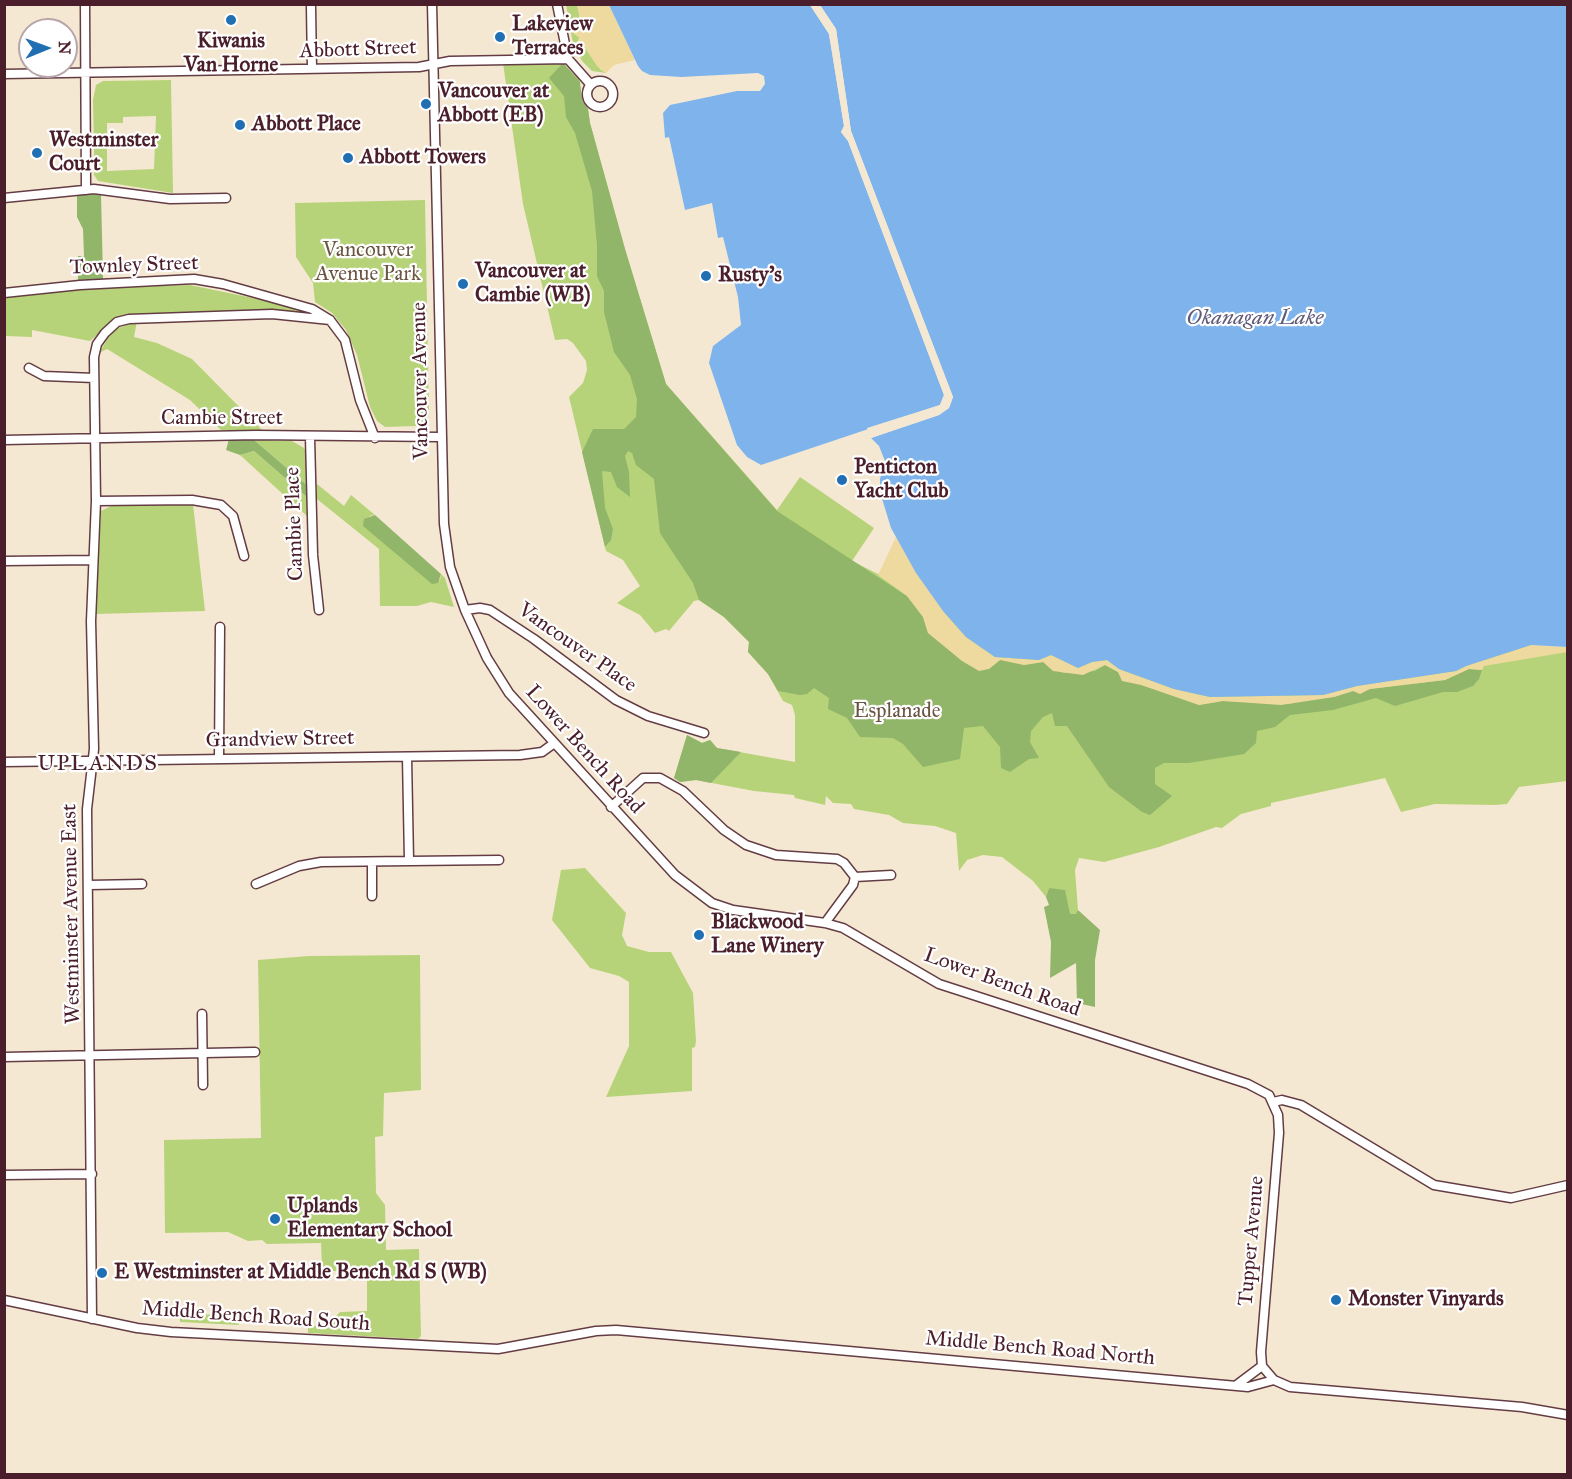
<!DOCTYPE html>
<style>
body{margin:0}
#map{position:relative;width:1572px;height:1479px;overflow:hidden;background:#f5e8d2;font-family:"IM FELL Great Primer",serif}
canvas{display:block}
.frame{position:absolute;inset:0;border:6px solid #4a1f2b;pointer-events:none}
.north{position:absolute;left:18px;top:18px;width:60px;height:60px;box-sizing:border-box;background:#fff;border:2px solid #b7a5aa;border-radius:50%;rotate:89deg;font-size:16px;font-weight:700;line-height:24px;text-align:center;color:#4a1f2b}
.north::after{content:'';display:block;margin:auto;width:21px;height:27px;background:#1f6fb2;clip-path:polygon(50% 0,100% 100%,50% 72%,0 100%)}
</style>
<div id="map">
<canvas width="1572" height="1479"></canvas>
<div class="frame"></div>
<div class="north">N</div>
</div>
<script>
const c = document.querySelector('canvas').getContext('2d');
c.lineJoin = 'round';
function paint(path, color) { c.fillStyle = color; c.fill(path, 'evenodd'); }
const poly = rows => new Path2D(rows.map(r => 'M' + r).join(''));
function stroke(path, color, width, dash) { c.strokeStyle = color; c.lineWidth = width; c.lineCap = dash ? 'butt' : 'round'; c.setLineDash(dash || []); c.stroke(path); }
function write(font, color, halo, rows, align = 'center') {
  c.font = font + ' "IM FELL Great Primer",serif'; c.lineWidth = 4.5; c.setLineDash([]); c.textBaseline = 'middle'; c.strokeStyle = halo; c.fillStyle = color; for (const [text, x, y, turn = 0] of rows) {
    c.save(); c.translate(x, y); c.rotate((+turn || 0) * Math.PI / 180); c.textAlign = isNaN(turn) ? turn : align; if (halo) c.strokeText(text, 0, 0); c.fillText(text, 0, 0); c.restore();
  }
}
paint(poly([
 [566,5,577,5,580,14,579,22,571,31,580,37,575,46,586,49,600,69,606,73,592,71,582,61,573,44],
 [503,63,563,63,579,79,582,100,588,109,590,123,625,249,666,384,777,510,800,477,874,528,852,561,878,574,1545,647,1567,647,1567,781,1519,787,1507,804,1495,805,1435,804,1401,812,1385,778,1271,803,1271,806,1241,814,1222,828,1216,827,1159,847,1104,862,1079,858,1075,870,1078,910,1077,914,1070,914,1049,888,1046,897,1033,881,1002,857,983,855,967,860,959,871,956,833,935,826,903,823,889,815,854,809,851,804,833,803,826,796,825,805,795,798,794,795,754,791,696,780,680,782,674,778,687,735,702,743,710,740,717,748,795,762,795,715,792,705,783,701,768,674,748,652,749,642,724,617,699,600,694,601,669,631,666,629,655,633,640,615,617,603,640,586,623,560,606,551,569,397,583,383,587,370,586,361,573,343,567,339,555,340,523,204],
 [171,80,173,193,98,181,94,175,94,150,93,100,96,85,103,81],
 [156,116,154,169,107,171,107,123,123,123,123,117],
 [425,200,429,414,426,422,416,426,385,427,377,421,370,407,357,355,346,330,332,313,315,302,313,283,296,257,295,203],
 [190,285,306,309,315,314,261,311,129,316,113,321,90,341,32,330,32,337,5,336,5,298,100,288],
 [137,321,134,337,157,343,192,359,262,430,221,430,190,400,107,349,99,353,113,330],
 [254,440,292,441,304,448,307,453,308,486],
 [254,451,308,498,308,517,240,455],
 [317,484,344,506,351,495,375,515,369,516,440,580,441,574,445,578,454,607,431,602,417,606,380,606,379,549,317,499],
 [193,504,205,611,96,614,101,511,113,505],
 [585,868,626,913,622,935,627,946,649,952,671,952,693,993,696,1041,695,1047,692,1048,692,1091,606,1097,629,1046,629,982,619,976,590,968,552,920,561,870],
 [420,955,421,1090,384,1093,383,1136,375,1137,376,1193,385,1205,386,1250,419,1249,421,1336,418,1339,308,1333,308,1326,327,1325,340,1312,367,1311,367,1279,343,1280,342,1271,326,1271,322,1267,321,1243,267,1244,262,1240,248,1241,228,1232,165,1233,164,1140,261,1138,258,960,309,956],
 [237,1314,239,1325,180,1322,180,1315]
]), '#b7d379');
paint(poly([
 [563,63,580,82,582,100,588,109,590,123,625,249,666,384,777,511,907,596,923,617,928,633,989,669,1000,660,1007,660,1024,665,1043,662,1063,673,1095,671,1105,665,1118,672,1123,681,1141,684,1199,705,1222,701,1291,704,1298,700,1334,697,1353,691,1445,680,1469,669,1482,670,1479,679,1473,686,1457,692,1443,692,1395,706,1376,698,1333,710,1290,715,1275,727,1257,731,1256,743,1244,754,1189,763,1164,763,1155,768,1155,784,1172,796,1150,815,1142,812,1109,787,1067,726,1055,726,1052,713,1043,717,1031,731,1030,742,1039,758,1029,759,1010,772,1001,768,1000,747,983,726,964,728,960,759,923,767,903,744,893,738,860,737,847,718,828,709,829,698,814,688,807,694,800,695,778,691,768,674,748,652,749,642,724,617,699,600,693,583,660,533,654,479,636,465,632,453,628,451,625,456,629,472,630,497,617,487,611,472,602,471,605,508,613,529,611,540,605,547,582,452,593,429,624,429,636,417,637,399,630,375,614,352,604,312,604,291,597,276,597,245,592,191,575,133,566,117,564,96,549,78],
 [77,194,101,194,103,279,78,280,78,256,84,256,83,229,77,217],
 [229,439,254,440,308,486,308,498,254,451,240,455,226,450],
 [375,515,441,574,438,583,432,584,363,526,364,519],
 [687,735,702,743,710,740,717,748,741,752,711,783,696,780,680,782,674,778],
 [1049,888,1065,890,1070,914,1076,914,1078,910,1100,930,1095,960,1095,1007,1077,1003,1076,963,1050,978,1051,942,1044,907,1049,905,1046,897]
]), '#91b569');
paint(poly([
 [577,5,609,5,635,60,614,65,606,73,597,66,586,49,575,47,580,38,571,32,570,28,580,20],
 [896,537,943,611,966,637,995,657,1038,660,1051,655,1078,668,1092,662,1107,660,1119,669,1174,689,1210,697,1323,695,1357,686,1456,671,1466,666,1531,645,1567,647,1567,652,1484,666,1482,670,1469,669,1445,680,1370,689,1360,694,1353,691,1334,697,1281,705,1223,701,1199,705,1141,685,1122,681,1118,672,1105,665,1083,675,1053,671,1043,662,1024,665,1000,660,989,669,979,671,962,661,928,633,923,617,907,596,878,575]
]), '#eeda9e');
paint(poly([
 [609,5,810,5,829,34,844,126,841,132,848,141,944,395,940,405,761,465,747,457,737,445,709,363,713,346,741,325,738,297,723,237,718,238,712,203,685,210,669,137,665,138,663,113,670,105,737,91,760,91,765,84,764,76,758,73,681,77,650,75,642,71,638,66],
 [820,5,1567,5,1567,647,1531,645,1466,666,1456,671,1357,686,1323,695,1210,697,1174,689,1119,669,1107,660,1092,662,1078,668,1051,655,1039,660,995,657,966,637,943,611,916,573,891,528,880,492,880,479,885,461,879,446,871,438,939,415,949,408,953,397,851,131,836,29]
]), '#7fb3ec');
paint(poly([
 [813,4,832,33,847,125,844,132,850,138,833,30,817,4,820,5,836,29,851,131,953,397,949,408,939,415,871,438,870,435,938,413,947,406,950,398,928,343,947,394,942,406,868,431,867,428,940,405,944,395,848,141,841,132,844,126,829,34,810,5]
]), '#f5e8d2');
const minor = poly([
 [85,4,86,190],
 [432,4,444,524,450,567,465,610,487,658,509,693,675,875,712,903,733,910,825,923,843,928,939,984,1248,1084,1269,1095,1278,1115,1279,1133,1261,1352,1262,1366,1274,1380,1290,1387,1522,1407,1568,1415],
 [557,4,568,59,591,85],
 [311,7,312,69],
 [4,74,419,67,450,61,568,59],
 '587 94a13 13 0 1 1 26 0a13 13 0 1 1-26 0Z',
 [4,198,94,189,170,199,226,198],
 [4,293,80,285,194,279,223,284,312,309,330,320,345,340,360,400,375,438],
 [29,368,44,376,94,378],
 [310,437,313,555,319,610],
 [4,440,256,435,440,437],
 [96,501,192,500,221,505,233,516,244,556],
 [4,561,93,560],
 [465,610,480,608,490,610,534,639,616,700,648,716,704,733],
 [407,757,409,861],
 [219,759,220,627],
 [4,762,520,755,542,752,553,744],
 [611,807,643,778,660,778,683,791,724,830,746,845,776,855,837,859,844,863,855,877,853,885,825,923],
 [372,862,372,896],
 [855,877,891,875],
 [256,884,299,866,321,862,499,860],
 [89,885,142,884],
 [202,1014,203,1085],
 [4,1057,255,1052],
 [1273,1102,1282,1100,1301,1105,1434,1185,1511,1198,1568,1185],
 [4,1175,92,1174],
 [4,1300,137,1328,171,1332,498,1349,596,1331,616,1330,1248,1387,1274,1380],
 [92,1319,87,809,94,749,91,621,96,501,94,357,97,344,105,333,117,322,129,319,272,314,330,320],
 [1238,1384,1262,1366]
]);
stroke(minor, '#643d44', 11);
stroke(minor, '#fff', 8);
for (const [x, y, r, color] of [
 [231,20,6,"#1f6fb2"],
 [500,37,6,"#1f6fb2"],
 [426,104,6,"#1f6fb2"],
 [240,125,6,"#1f6fb2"],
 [37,153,6,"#1f6fb2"],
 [348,158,6,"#1f6fb2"],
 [706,276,6,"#1f6fb2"],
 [463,284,6,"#1f6fb2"],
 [842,480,6,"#1f6fb2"],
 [699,935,6,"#1f6fb2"],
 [275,1219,6,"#1f6fb2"],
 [102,1273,6,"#1f6fb2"],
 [1336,1300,6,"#1f6fb2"]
]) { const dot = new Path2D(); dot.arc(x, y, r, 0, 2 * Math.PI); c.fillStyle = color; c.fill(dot); stroke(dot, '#fff', 2); }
write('bold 21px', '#4a1f2b', '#fff', [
 ["Lakeview",512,25],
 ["Terraces",512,49],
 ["Kiwanis",231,42,"center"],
 ["Van Horne",231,66,"center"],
 ["Vancouver at",438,92],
 ["Abbott (EB)",438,116],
 ["Abbott Place",252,125],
 ["Westminster",49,141],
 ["Court",49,165],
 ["Abbott Towers",360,158],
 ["Vancouver at",475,272],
 ["Cambie (WB)",475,296],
 ["Rusty's",718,276],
 ["Penticton",854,468],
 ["Yacht Club",854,492],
 ["Blackwood",711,923],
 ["Lane Winery",711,947],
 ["Uplands",287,1207],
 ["Elementary School",287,1231],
 ["E Westminster at Middle Bench Rd S (WB)",114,1273],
 ["Monster Vinyards",1348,1300]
], 'left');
write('21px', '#4a1f2b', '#fff', [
 ["Abbott Street",358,50,-2],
 ["Townley Street",134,266,-2],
 ["Vancouver Avenue",421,381,-91],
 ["Cambie Street",222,419],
 ["Cambie Place",295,524,-92],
 ["Vancouver Place",577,648,35],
 ["Grandview Street",280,740,-1],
 ["Lower Bench Road",584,750,48],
 ["Westminster Avenue East",72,914,-91],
 ["Lower Bench Road",1002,983,20],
 ["Tupper Avenue",1252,1241,-85],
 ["Middle Bench Road South",256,1317,4],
 ["Middle Bench Road North",1040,1349,5]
]);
write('21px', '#6b5542', '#fff', [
 ["Vancouver",368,251],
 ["Avenue Park",368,275],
 ["Esplanade",897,712]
]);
write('italic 22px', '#5f5a78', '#fff', [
 ["Okanagan Lake",1255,319]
]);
c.letterSpacing = '1.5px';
write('22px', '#4a1f2b', '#fff', [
 ["UPLANDS",98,765]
]);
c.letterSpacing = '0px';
</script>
